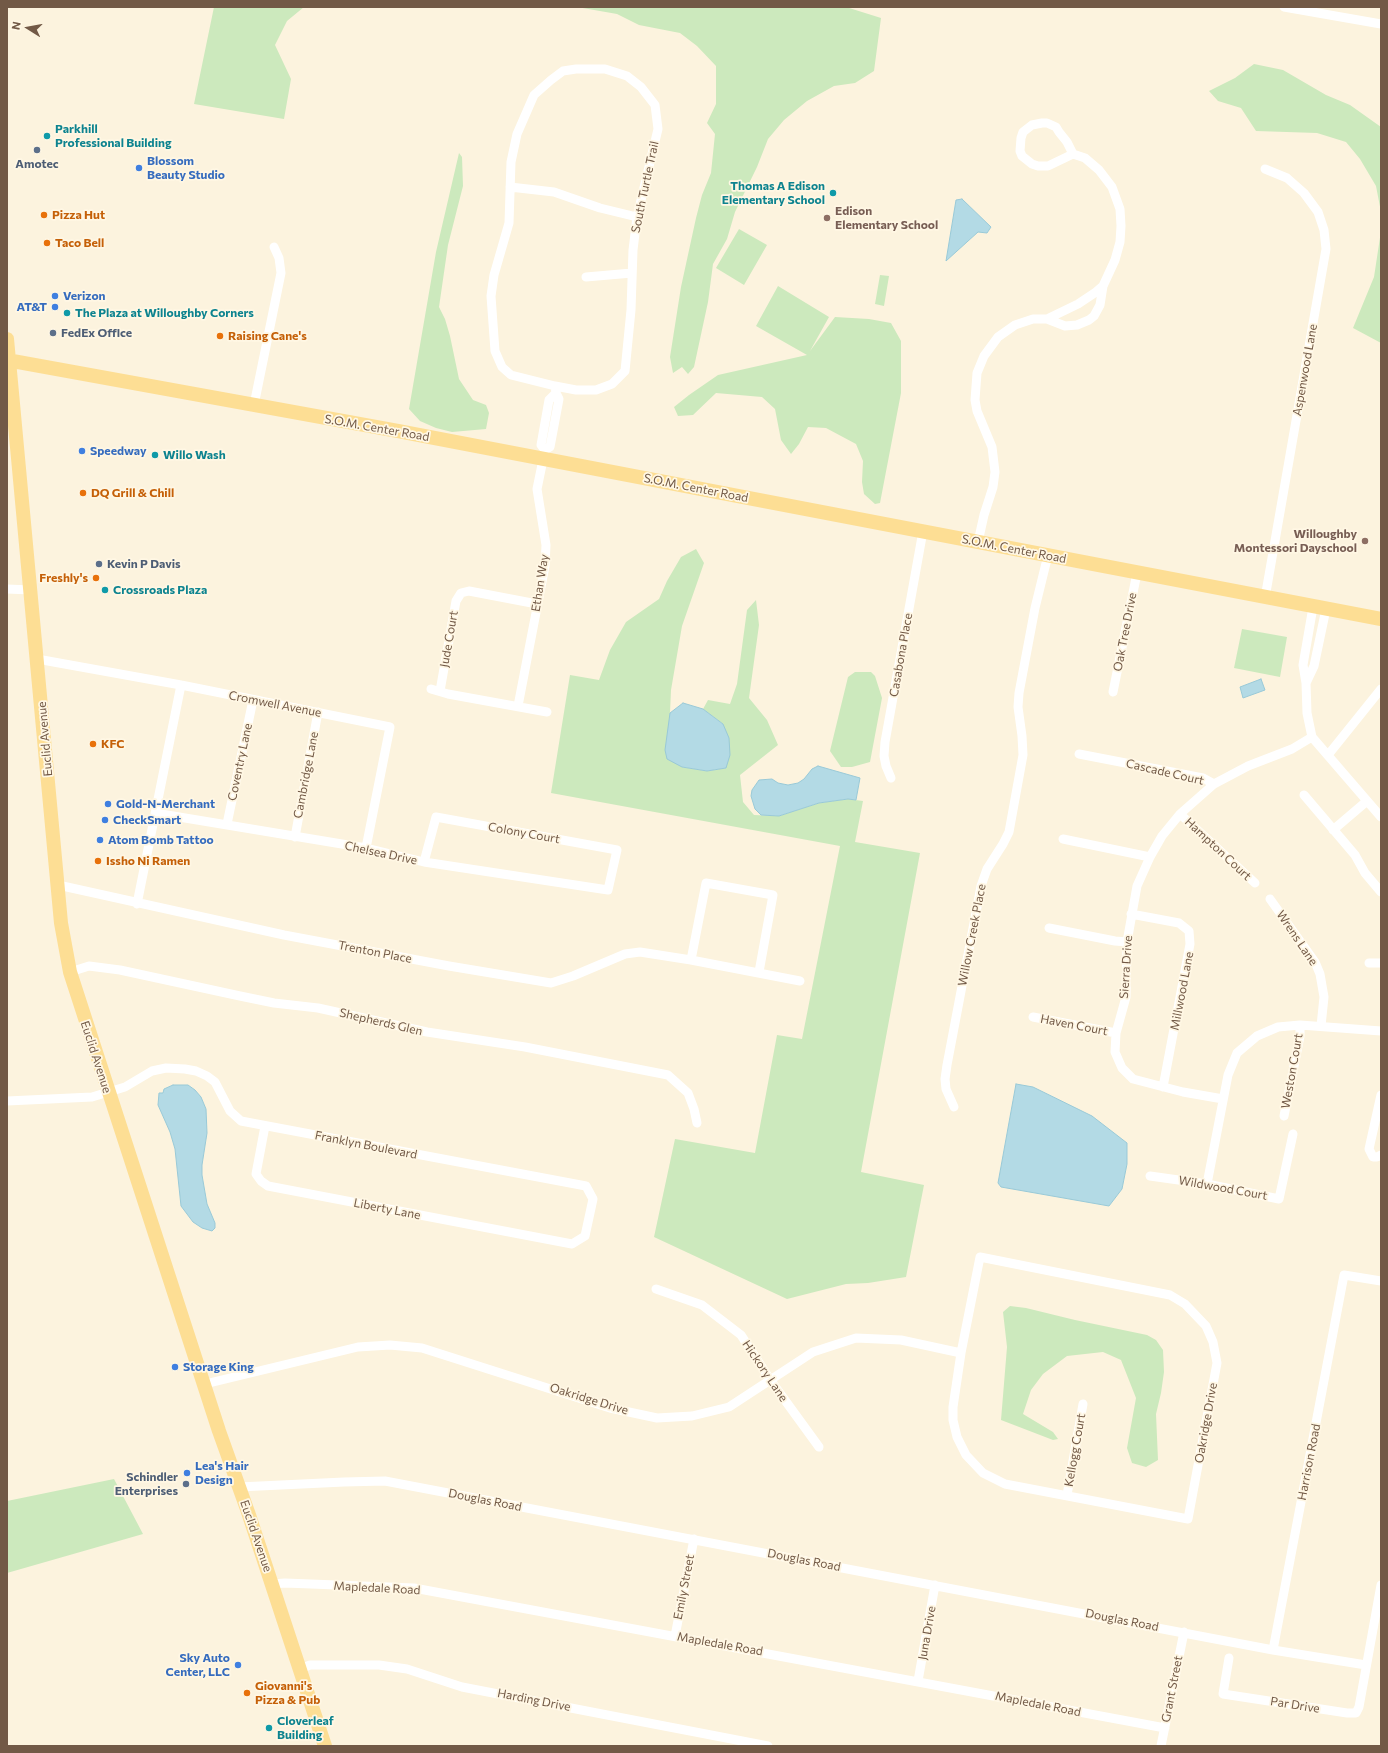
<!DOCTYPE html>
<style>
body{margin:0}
#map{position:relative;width:1388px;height:1753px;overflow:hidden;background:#fcf3de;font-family:Commissioner,sans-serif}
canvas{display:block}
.frame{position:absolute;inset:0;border:8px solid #725946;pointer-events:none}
.north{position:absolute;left:8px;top:8px;width:40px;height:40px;-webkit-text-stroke:3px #fff7e4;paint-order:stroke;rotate:281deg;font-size:11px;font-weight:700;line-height:16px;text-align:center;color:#725946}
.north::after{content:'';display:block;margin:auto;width:14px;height:18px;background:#725946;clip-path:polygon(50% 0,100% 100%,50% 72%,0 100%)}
</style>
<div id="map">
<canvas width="1388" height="1753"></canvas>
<div class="frame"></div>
<div class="north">N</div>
</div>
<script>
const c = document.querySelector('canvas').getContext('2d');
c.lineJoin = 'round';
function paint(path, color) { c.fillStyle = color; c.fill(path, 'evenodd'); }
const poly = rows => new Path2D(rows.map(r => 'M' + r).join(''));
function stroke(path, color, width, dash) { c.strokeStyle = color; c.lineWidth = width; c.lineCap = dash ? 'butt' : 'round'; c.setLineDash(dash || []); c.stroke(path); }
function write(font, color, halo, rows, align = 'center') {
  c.font = font + ' Commissioner,sans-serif'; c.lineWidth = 3.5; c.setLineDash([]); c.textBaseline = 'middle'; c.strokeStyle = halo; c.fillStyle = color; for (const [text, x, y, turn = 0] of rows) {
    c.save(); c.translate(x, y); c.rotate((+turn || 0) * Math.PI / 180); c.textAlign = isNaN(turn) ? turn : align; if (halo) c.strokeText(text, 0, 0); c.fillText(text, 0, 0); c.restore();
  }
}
paint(poly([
 [214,7,304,7,287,21,275,45,291,79,284,119,194,104],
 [577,7,846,7,881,18,874,71,855,83,834,86,807,101,784,120,768,139,757,167,735,212,727,239,713,264,708,302,694,367,688,374,682,367,673,373,670,357,681,287,696,218,702,195,711,173,715,134,707,123,716,104,716,66,697,46,680,33,639,25,617,14],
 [1254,64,1283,70,1326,95,1350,105,1381,127,1381,212,1376,186,1360,159,1346,142,1317,133,1256,131,1241,108,1218,101,1209,91,1235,78],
 [459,153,462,157,463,186,448,245,439,307,445,319,450,336,459,379,473,400,486,405,489,413,486,429,452,432,436,428,420,421,409,409,436,252],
 [739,229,767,245,744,285,716,268],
 [1381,231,1381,343,1353,328,1374,277],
 [880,275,889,276,884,306,875,304],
 [778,286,829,317,810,351,835,317,869,319,891,323,901,341,901,393,880,503,875,504,864,494,862,482,863,461,856,444,826,428,808,427,799,444,791,454,781,440,775,409,762,397,716,393,693,415,678,416,674,407,689,395,718,375,807,355,756,326],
 [696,549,704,563,682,626,671,690,670,713,682,767,707,771,726,768,723,724,703,709,708,700,730,704,737,684,747,610,756,600,759,625,749,698,767,720,778,745,740,775,743,802,754,815,779,816,819,803,848,799,863,801,855,842,920,853,861,1172,924,1185,906,1277,868,1283,846,1284,787,1299,654,1237,675,1139,755,1153,777,1035,802,1039,840,846,551,793,570,675,599,680,610,650,626,622,659,599,667,581,681,557],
 [1242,629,1287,637,1280,677,1234,668],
 [855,672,871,672,875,676,882,698,870,762,852,767,841,767,830,751,848,677],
 [1010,1306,1026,1308,1075,1320,1147,1335,1156,1340,1163,1350,1164,1372,1161,1393,1156,1414,1158,1460,1146,1467,1132,1463,1127,1448,1136,1398,1121,1360,1103,1352,1067,1356,1043,1374,1031,1390,1023,1414,1053,1432,1058,1439,1053,1440,1001,1420,1007,1347,1003,1312],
 [114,1479,143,1534,7,1573,7,1501]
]), '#cce9bd');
const water = poly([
 [962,199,991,227,987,233,978,232,946,261,956,200,962,199],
 [1261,679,1265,690,1243,698,1240,687,1261,679],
 [683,703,703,709,723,724,729,738,730,755,726,768,707,771,682,767,667,759,665,750,670,713,683,703],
 [818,766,860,778,856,800,848,799,819,803,779,816,761,815,755,809,751,796,752,790,759,780,772,779,778,783,788,785,798,783,804,779,812,769,818,766],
 [1016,1084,1033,1087,1092,1116,1127,1143,1127,1164,1122,1189,1109,1206,1001,1187,998,1183,1016,1084],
 [173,1085,188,1085,195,1090,201,1097,206,1109,207,1133,202,1165,202,1175,207,1204,215,1223,215,1228,212,1231,202,1228,193,1222,181,1206,175,1149,170,1132,158,1105,159,1093,163,1093,164,1089,173,1085]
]);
paint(water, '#b3dae5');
stroke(water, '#99c9d7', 1);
stroke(poly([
 [1284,7,1381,24],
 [510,187,554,192,600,208,637,217],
 [586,277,632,273],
 [1047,319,1065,326,1077,325,1089,320,1094,316,1100,305,1103,286],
 [254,405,281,273,279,258,274,247],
 [545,450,541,445,549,400,556,393],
 [978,542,984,515,993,487,995,472,992,447,977,411,975,400,977,373,984,356,998,337,1015,325,1033,319,1047,319,1078,304,1096,292,1103,286,1115,260,1120,242,1121,226,1120,209,1112,187,1099,170,1085,158,1073,154,1048,166,1038,166,1032,164,1022,156,1020,151,1021,138,1023,132,1032,125,1042,123,1047,123,1056,127,1059,132,1067,142,1073,154],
 [7,589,31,590],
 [1265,598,1326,249,1324,230,1318,212,1304,193,1287,178,1265,169],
 [1313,607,1303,665,1306,683,1307,713,1312,737,1381,817],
 [37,659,181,685,390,727,366,848],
 [1306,683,1314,666,1326,609],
 [431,689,448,694,547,712],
 [440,691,456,601,461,593,469,591,537,604],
 [1113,692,1137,573],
 [518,706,545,566,546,545,537,489,545,450,550,447,559,399,556,393,555,386,511,375,502,367,495,351,491,296,494,275,509,223,511,162,517,134,534,95,551,80,563,71,576,69,605,69,627,76,641,87,655,105,658,129,637,217,633,250,631,310,625,371,612,384,596,390,576,390,555,386],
 [1079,754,1203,778,1214,784,1248,766,1292,749,1312,737],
 [1328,755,1381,689],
 [891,778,886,766,884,756,885,742,923,531],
 [1214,784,1180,814,1162,836,1150,857,1137,886,1127,942,1126,997,1116,1033,1115,1052,1122,1068,1133,1079,1183,1092,1223,1099],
 [1304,795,1355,855,1365,873,1381,892],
 [155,813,366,848,424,862,608,890,617,850,436,817,424,862],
 [1180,814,1255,883],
 [227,824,253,700],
 [1333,830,1367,801],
 [295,837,318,712],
 [1063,839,1150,857],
 [58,885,284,935,449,966,551,983,573,976,625,954,640,952,691,960],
 [1270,899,1315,962,1320,974,1324,997,1321,1026],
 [137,904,181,685],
 [1131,914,1179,923,1189,931,1190,944,1163,1087],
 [1049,928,1115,941,1127,942],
 [1369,963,1381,963],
 [70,972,89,966,120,970,240,996,274,1003,318,1008,427,1032,525,1047,668,1075,688,1093,694,1109,697,1123],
 [759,972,773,895,706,883,691,960,800,981],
 [1033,1017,1116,1033],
 [1381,1095,1369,1149,1373,1157,1377,1157,1381,1155],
 [7,1101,92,1097,125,1087,152,1071,166,1068,185,1069,196,1071,207,1076,215,1082,230,1111,241,1121,586,1186,593,1199,585,1236,572,1244,268,1186,261,1181,256,1174,265,1126],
 [954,1107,946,1089,945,1079,947,1065,981,886,987,869,1003,844,1009,832,1023,755,1022,736,1018,707,1019,693,1035,608,1048,555],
 [1284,1116,1300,1036,1300,1025],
 [1150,1176,1207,1184,1279,1199,1293,1134],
 [1207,1184,1228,1075,1237,1053,1257,1036,1278,1027,1300,1025,1381,1031],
 [980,1257,1170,1295,1185,1304,1206,1326,1213,1342,1217,1363,1188,1519,1005,1484,983,1473,966,1455,957,1437,953,1420,953,1407,961,1353,980,1257],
 [656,1289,702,1305,741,1335,771,1381,819,1447],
 [205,1384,358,1347,390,1345,422,1348,610,1408,657,1418,692,1416,729,1407,813,1352,856,1338,901,1340,961,1353],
 [239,1487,344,1482,385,1481,1273,1650,1366,1665],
 [1067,1495,1083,1404],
 [272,1584,285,1583,414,1588,1165,1728],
 [675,1636,694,1539],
 [1273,1650,1344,1275,1381,1281],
 [1229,1658,1223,1694,1347,1713,1356,1713,1359,1707,1381,1585],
 [300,1669,310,1665,379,1665,407,1669,462,1687,768,1746],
 [918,1681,935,1585],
 [1161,1746,1184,1632]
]), '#fff', 9);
stroke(poly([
 [7,339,61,923,70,972,219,1431,248,1512,325,1746],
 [7,360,398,431,1381,619]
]), '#fdde94', 14);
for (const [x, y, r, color] of [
 [47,136,4,"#0f9aa8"],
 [37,150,4,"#5c6f8a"],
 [139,168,4,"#3f7fe0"],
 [833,193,4,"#0f9aa8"],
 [44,215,4,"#e8710a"],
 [827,218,4,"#8d6e63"],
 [47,243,4,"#e8710a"],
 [55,296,4,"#3f7fe0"],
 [55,307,4,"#3f7fe0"],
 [67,313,4,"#0f9aa8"],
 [53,333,4,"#5c6f8a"],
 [220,336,4,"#e8710a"],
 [82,451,4,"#3f7fe0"],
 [155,455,4,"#0f9aa8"],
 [83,493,4,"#e8710a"],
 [1365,541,4,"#8d6e63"],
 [99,564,4,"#5c6f8a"],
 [96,578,4,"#e8710a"],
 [105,590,4,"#0f9aa8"],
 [93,744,4,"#e8710a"],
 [108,804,4,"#3f7fe0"],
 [105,820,4,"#3f7fe0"],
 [100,840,4,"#3f7fe0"],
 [98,861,4,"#e8710a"],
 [175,1367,4,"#3f7fe0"],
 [187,1473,4,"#3f7fe0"],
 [186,1484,4,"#5c6f8a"],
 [238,1665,4,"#3f7fe0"],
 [247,1693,4,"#e8710a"],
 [269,1728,4,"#0f9aa8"]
]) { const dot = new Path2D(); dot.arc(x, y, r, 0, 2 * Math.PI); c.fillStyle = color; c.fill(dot); stroke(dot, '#fff7e4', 1.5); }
write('bold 12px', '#0d838f', '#fff7e4', [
 ["Parkhill",55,129],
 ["Professional Building",55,143],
 ["Thomas A Edison",825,186,"right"],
 ["Elementary School",825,200,"right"],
 ["The Plaza at Willoughby Corners",75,313],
 ["Willo Wash",163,455],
 ["Crossroads Plaza",113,590],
 ["Cloverleaf",277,1721],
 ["Building",277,1735]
], 'left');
write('bold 12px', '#366cbe', '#fff7e4', [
 ["Blossom",147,161],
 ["Beauty Studio",147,175],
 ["Verizon",63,296],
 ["AT&T",47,307,"right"],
 ["Speedway",90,451],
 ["Gold-N-Merchant",116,804],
 ["CheckSmart",113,820],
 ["Atom Bomb Tattoo",108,840],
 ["Storage King",183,1367],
 ["Lea's Hair",195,1466],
 ["Design",195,1480],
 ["Sky Auto",230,1658,"right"],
 ["Center, LLC",230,1672,"right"]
], 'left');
write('bold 12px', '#4e5e75', '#fff7e4', [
 ["Amotec",37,164,"center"],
 ["FedEx Office",61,333],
 ["Kevin P Davis",107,564],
 ["Schindler",178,1477,"right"],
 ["Enterprises",178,1491,"right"]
], 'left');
write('12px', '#725946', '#fff7e4', [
 ["South Turtle Trail",645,187,-78],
 ["Aspenwood Lane",1305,370,-80],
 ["S.O.M. Center Road",377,428,10],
 ["S.O.M. Center Road",696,488,11],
 ["S.O.M. Center Road",1014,549,11],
 ["Ethan Way",540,583,-81],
 ["Oak Tree Drive",1125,632,-79],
 ["Jude Court",449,639,-80],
 ["Casabona Place",901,655,-80],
 ["Cromwell Avenue",275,704,11],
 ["Euclid Avenue",45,739,-95],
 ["Coventry Lane",240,762,-78],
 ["Cascade Court",1165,772,13],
 ["Cambridge Lane",306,775,-79],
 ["Colony Court",524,833,10],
 ["Hampton Court",1218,849,43],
 ["Chelsea Drive",381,853,12],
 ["Willow Creek Place",972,935,-79],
 ["Wrens Lane",1297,938,56],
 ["Trenton Place",375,952,11],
 ["Sierra Drive",1126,967,-86],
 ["Millwood Lane",1182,991,-79],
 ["Shepherds Glen",381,1022,13],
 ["Haven Court",1074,1025,11],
 ["Euclid Avenue",96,1057,72],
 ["Weston Court",1292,1071,-80],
 ["Franklyn Boulevard",366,1145,11],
 ["Wildwood Court",1223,1188,10],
 ["Liberty Lane",387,1209,11],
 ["Hickory Lane",765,1371,56],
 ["Oakridge Drive",589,1399,17],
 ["Oakridge Drive",1206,1423,-80],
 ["Kellogg Court",1075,1450,-80],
 ["Harrison Road",1309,1462,-79],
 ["Douglas Road",485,1500,11],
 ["Euclid Avenue",256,1536,71],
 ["Douglas Road",804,1560,11],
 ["Emily Street",684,1587,-79],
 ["Mapledale Road",377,1588,3],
 ["Douglas Road",1122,1620,11],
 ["Juna Drive",927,1633,-80],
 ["Mapledale Road",720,1644,10],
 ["Grant Street",1172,1689,-79],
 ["Harding Drive",534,1700,11],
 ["Mapledale Road",1038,1704,11],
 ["Par Drive",1295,1705,9]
]);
write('bold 12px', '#785e54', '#fff7e4', [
 ["Edison",835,211],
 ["Elementary School",835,225],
 ["Willoughby",1357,534,"right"],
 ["Montessori Dayschool",1357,548,"right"]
], 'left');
write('bold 12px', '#c56008', '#fff7e4', [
 ["Pizza Hut",52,215],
 ["Taco Bell",55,243],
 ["Raising Cane's",228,336],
 ["DQ Grill & Chill",91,493],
 ["Freshly's",88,578,"right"],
 ["KFC",101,744],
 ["Issho Ni Ramen",106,861],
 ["Giovanni's",255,1686],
 ["Pizza & Pub",255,1700]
], 'left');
</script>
